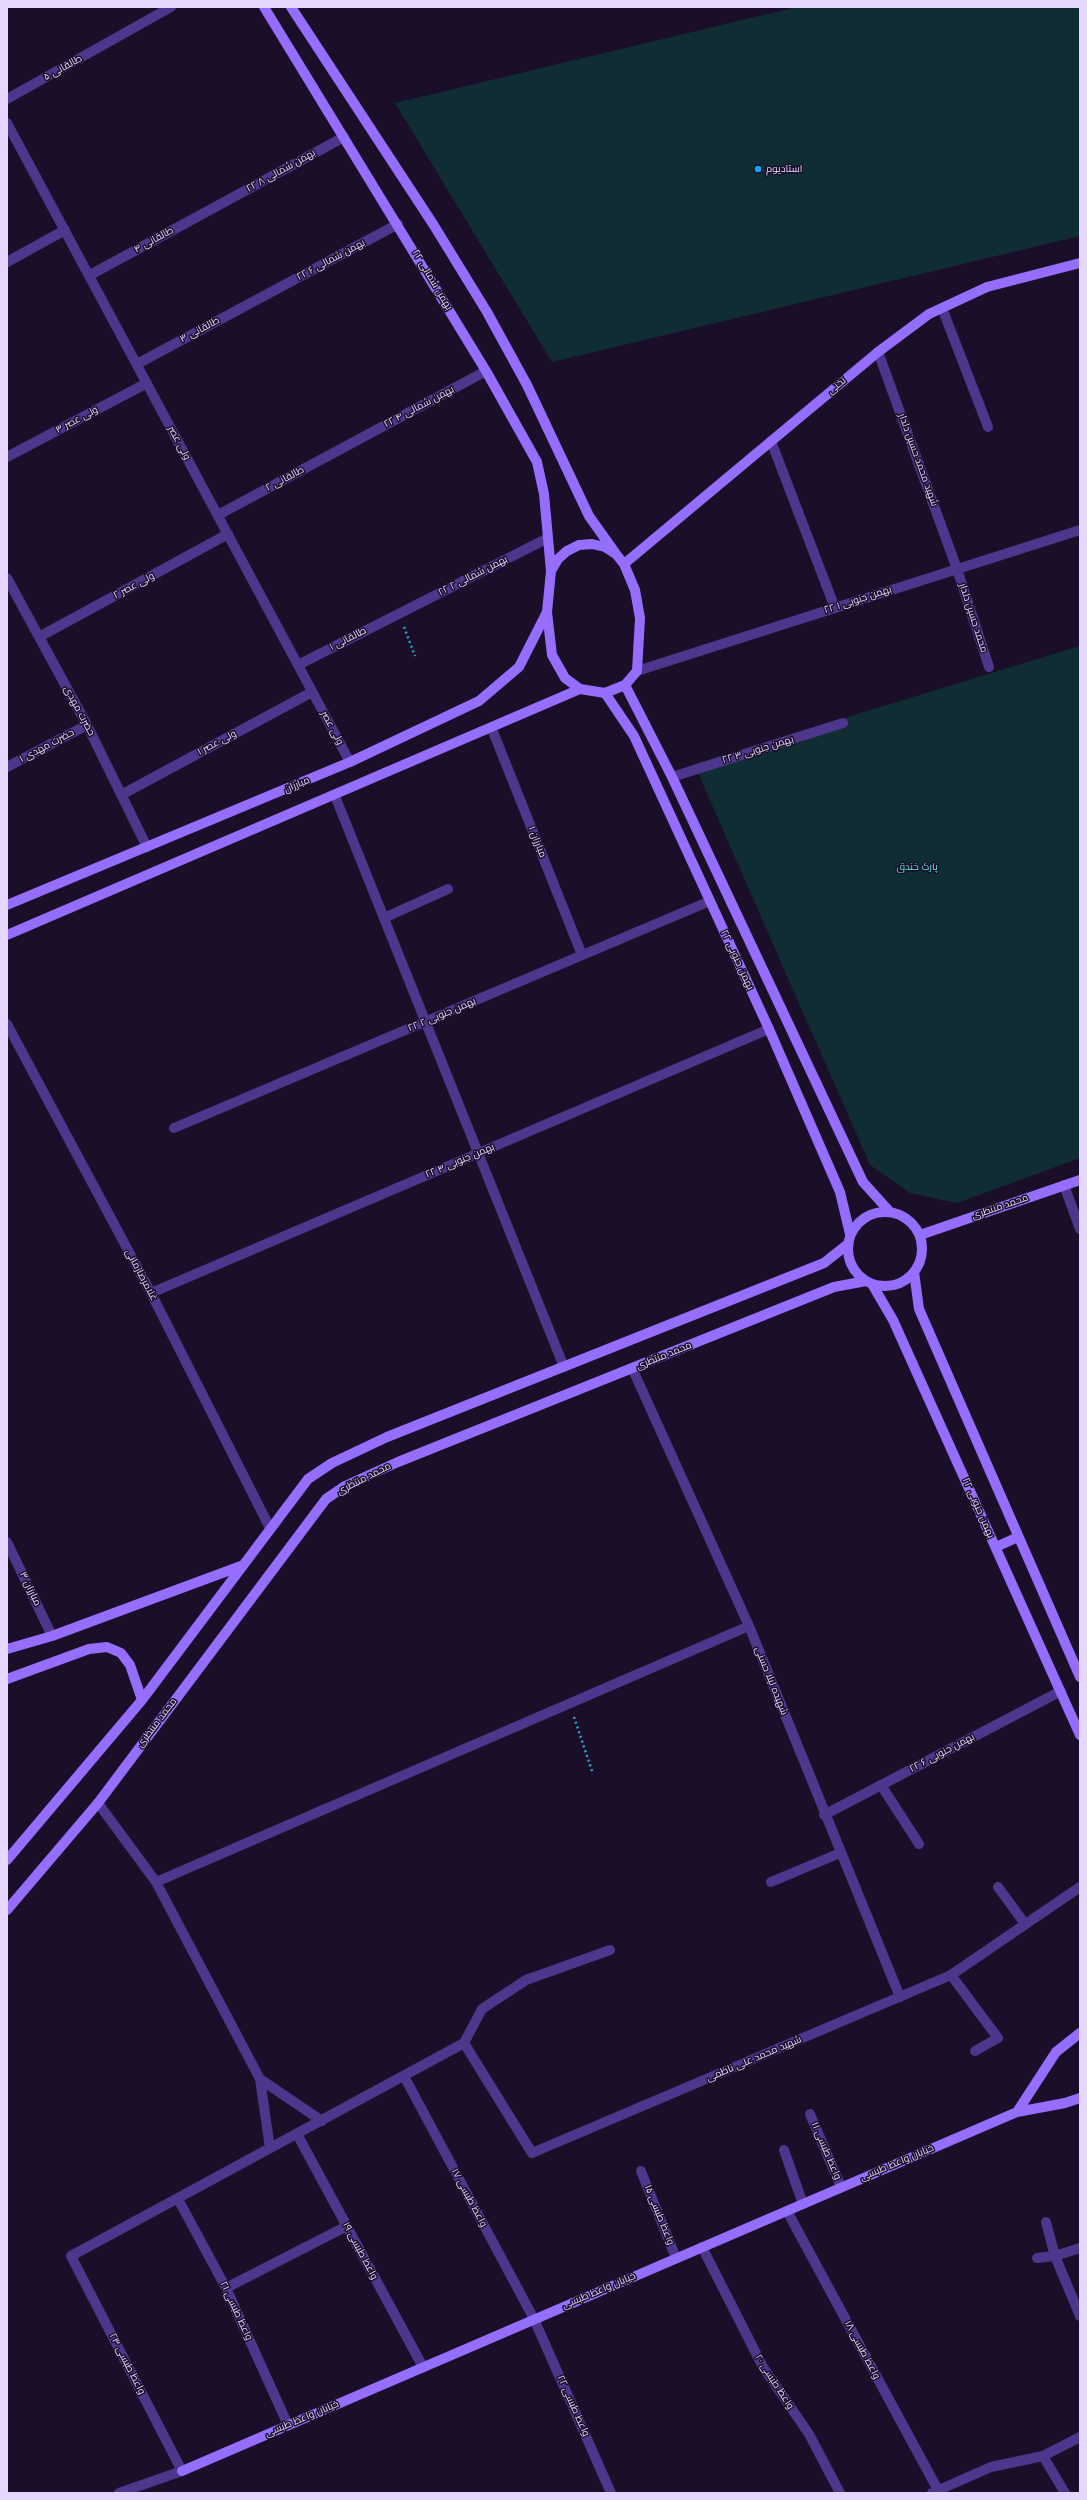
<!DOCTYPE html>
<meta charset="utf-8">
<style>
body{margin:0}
#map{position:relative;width:1087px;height:2500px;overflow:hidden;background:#1a0e29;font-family:"DM Sans",sans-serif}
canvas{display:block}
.frame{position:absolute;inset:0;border:8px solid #e5d7ff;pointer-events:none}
</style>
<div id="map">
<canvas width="1087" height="2500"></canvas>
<div class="frame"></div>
</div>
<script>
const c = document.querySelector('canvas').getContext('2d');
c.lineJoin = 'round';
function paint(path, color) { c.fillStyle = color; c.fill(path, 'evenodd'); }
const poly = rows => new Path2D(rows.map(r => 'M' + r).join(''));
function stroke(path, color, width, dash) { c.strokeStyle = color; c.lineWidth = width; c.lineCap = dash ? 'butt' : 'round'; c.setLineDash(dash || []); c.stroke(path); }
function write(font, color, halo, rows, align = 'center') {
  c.font = font + ' "DM Sans",Cairo,sans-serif'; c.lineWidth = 3; c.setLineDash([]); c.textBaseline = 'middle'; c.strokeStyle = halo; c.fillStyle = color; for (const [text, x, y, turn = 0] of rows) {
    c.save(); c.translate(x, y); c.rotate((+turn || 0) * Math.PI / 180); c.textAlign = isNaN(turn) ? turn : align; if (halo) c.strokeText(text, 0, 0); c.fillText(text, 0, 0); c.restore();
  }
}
paint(poly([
 [797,7,1080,7,1080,236,552,362,395,103],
 [1080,646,1080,1158,957,1203,910,1193,870,1165,694,764]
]), '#112d34');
stroke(poly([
 [404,627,415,656],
 [574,1717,593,1774]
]), '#27a6c3', 2.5, [2, 3]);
stroke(poly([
 [942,308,988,427],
 [384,918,448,889],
 [881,1785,919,1844],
 [771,1882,840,1853],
 [998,1887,1025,1924],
 [951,1975,998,2038,975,2051],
 [810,2114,841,2187],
 [784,2150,803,2204],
 [641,2171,676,2258],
 [119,2493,182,2471]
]), '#4e368c', 10);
stroke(poly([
 [7,99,171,7],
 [7,123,350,762],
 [7,262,65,230],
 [90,275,344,137],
 [878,352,957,569,989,667],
 [137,364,398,224],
 [771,441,835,608],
 [7,457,147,383],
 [218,515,486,371],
 [7,578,87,725,147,847],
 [39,637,228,534],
 [298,665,548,538],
 [637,671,1080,530],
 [492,729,582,955],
 [7,767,87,725],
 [672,777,843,723],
 [121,795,312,692],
 [335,796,564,1367],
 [7,1024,151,1293,270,1528],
 [174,1128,710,901],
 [1064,1185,1080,1229],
 [151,1293,769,1029],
 [632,1368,749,1626,900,1997],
 [7,1542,52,1636],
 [98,1803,156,1882,260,2079,270,2148],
 [824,1815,1061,1691],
 [156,1882,749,1626],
 [464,2043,532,2153,951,1975,1080,1887],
 [404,2076,534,2319,611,2493],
 [260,2079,322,2121],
 [297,2134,423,2367],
 [178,2199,226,2288,288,2425],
 [787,2211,938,2490],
 [1046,2222,1055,2256,1080,2316],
 [702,2247,763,2367,809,2434,840,2493],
 [1037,2258,1055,2256,1080,2248],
 [226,2288,347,2226],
 [1043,2456,1065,2493],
 [182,2471,71,2256,464,2043,482,2009,526,1980,610,1950],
 [932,2493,991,2467,1043,2456,1080,2437]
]), '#4e368c', 10);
stroke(poly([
 [264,7,486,371,537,462,544,494,551,571],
 [291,7,433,224,487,312,527,385,589,516,616,554],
 [592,544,605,547,616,554,624,564,635,590,640,618,637,671,625,685,605,693,580,689,565,678,552,655,547,612,551,571,558,559,567,551,579,545,592,544],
 [624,564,878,352,929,314,987,287,1080,263],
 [625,685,672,777,863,1182,890,1212],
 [605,693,634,736,769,1029,840,1192,850,1234],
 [7,905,350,762,479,701,519,667,547,612],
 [7,935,580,689],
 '848 1249a37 37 0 1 1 74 0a37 37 0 1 1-74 0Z',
 [920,1235,1080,1180],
 [914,1272,919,1309,1080,1677],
 [872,1284,893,1320,1080,1735],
 [996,1547,1018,1537],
 [7,1649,52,1636,241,1566],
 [7,1679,89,1649,107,1647,121,1653,130,1665,142,1700],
 [7,1860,142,1700,308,1479,332,1463,387,1437,824,1263,848,1244],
 [7,1910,98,1803,326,1499,345,1486,398,1462,834,1287,866,1281],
 [1017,2112,1056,2052,1080,2033],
 [182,2471,1017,2112,1065,2103,1080,2098]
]), '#956eff', 10);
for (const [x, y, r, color] of [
 [758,169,4,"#03a8ff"]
]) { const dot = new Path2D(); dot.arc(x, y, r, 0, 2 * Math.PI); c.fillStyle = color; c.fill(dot); stroke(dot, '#1a0e29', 1.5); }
write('10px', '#e5d7ff', '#1a0e29', [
 ["طالقانی ۵",63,68,-29],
 ["۲۲ بهمن شمالی ۸",281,171,-29],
 ["طالقانی ۴",154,240,-29],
 ["۲۲ بهمن شمالی ۶",331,260,-28],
 ["۲۲ بهمن شمالی",432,280,59],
 ["طالقانی ۳",200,330,-28],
 ["تختی",837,386,-40],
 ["۲۲ بهمن شمالی ۴",419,407,-28],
 ["ولی عصر ۳",77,420,-28],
 ["ولی عصر",179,443,62],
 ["شهید محمد حسین دلدار",918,460,70],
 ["طالقانی ۲",285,479,-28],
 ["۲۲ بهمن شمالی ۲",473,576,-27],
 ["ولی عصر ۲",134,586,-28],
 ["۲۲ بهمن جنوبی ۱",858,600,-18],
 ["محمد حسین دلدار",973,618,72],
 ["طالقانی ۱",348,639,-27],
 ["حضرت مهدی",79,711,62],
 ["ولی عصر",332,728,62],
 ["ولی عصر ۱",217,743,-28],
 ["حضرت مهدی ۱",47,746,-28],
 ["۲۲ بهمن جنوبی ۳",758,750,-17],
 ["مبارزان",297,785,-23],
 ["مبارزان ۱",537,842,68],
 ["۲۲ بهمن جنوبی",737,960,65],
 ["۲۲ بهمن جنوبی ۲",442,1015,-23],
 ["۲۲ بهمن جنوبی ۴",460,1161,-23],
 ["محمد منتظری",1000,1207,-19],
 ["غلامرضازمانی",141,1275,62],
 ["محمد منتظری",664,1356,-22],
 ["محمد منتظری",364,1479,-27],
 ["۲۲ بهمن جنوبی",978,1508,66],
 ["مبارزان ۳",30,1589,64],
 ["شهیده لیلا حسنی",771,1681,68],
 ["محمد منتظری",157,1723,-53],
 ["۲۲ بهمن جنوبی ۶",942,1753,-28],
 ["شهید محمد علی ناظمی",754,2059,-23],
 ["واعظ طبسی ۱۱",826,2151,67],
 ["خیابان واعظ طبسی",897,2163,-23],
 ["واعظ طبسی ۱۷",469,2198,62],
 ["واعظ طبسی ۱۵",659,2215,68],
 ["واعظ طبسی ۱۹",360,2251,62],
 ["خیابان واعظ طبسی",599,2291,-23],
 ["واعظ طبسی ۲۱",236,2311,65],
 ["واعظ طبسی ۱۸",862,2350,62],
 ["واعظ طبسی ۲۳",127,2364,63],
 ["واعظ طبسی ۲۰",774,2382,57],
 ["واعظ طبسی ۲۲",573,2406,66],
 ["خیابان واعظ طبسی",302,2419,-23]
]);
write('10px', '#e5d7ff', '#1a0e29', [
 ["استادیوم",766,169]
], 'left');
write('10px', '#59e9e8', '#1a0e29', [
 ["پارک خندق",917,867]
]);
</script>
